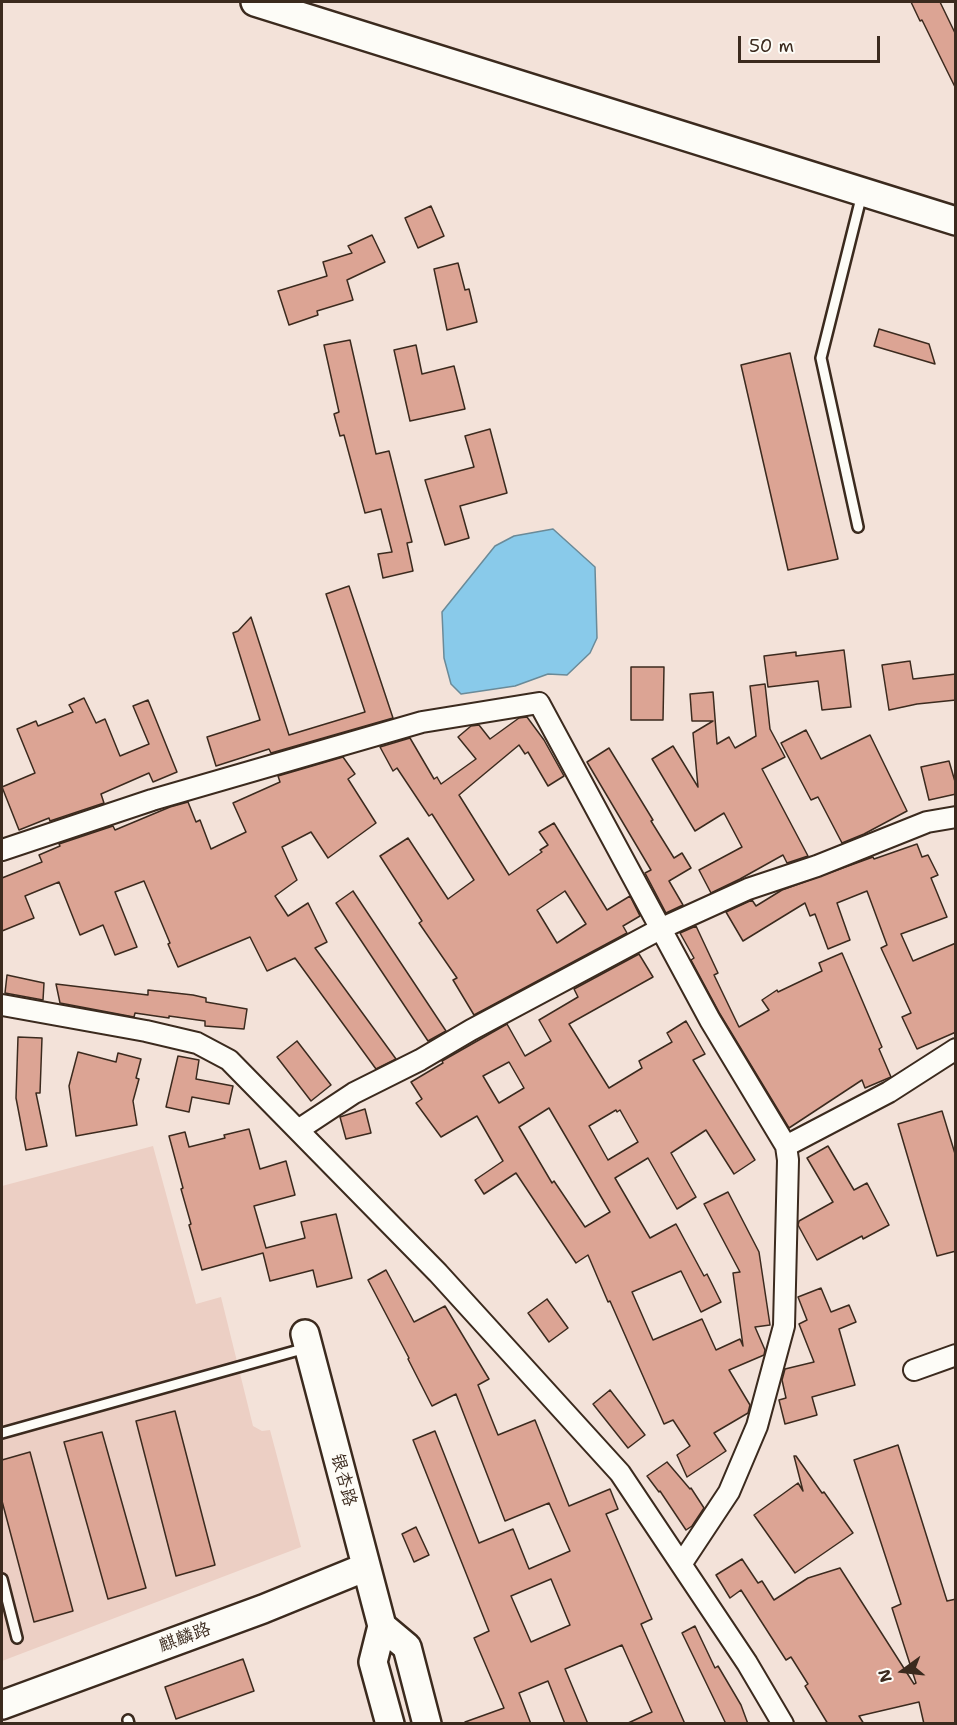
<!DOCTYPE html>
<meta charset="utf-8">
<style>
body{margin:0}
#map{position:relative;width:957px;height:1725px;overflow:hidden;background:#f3e2d9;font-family:"Shantell Sans",sans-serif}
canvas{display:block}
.frame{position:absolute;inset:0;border:3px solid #3b2a1e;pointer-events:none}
.north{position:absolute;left:873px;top:1641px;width:60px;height:60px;-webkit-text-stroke:4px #fdfcf7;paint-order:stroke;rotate:255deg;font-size:16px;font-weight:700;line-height:24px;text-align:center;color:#3b2a1e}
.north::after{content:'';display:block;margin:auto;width:21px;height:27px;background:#3b2a1e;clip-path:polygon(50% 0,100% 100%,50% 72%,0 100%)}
.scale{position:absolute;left:738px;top:36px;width:142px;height:27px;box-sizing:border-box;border:3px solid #3b2a1e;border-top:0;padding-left:8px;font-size:18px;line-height:21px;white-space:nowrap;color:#3b2a1e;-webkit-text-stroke:4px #fdfcf7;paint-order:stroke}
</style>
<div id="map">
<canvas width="957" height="1725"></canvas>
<div class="frame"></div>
<div class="north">N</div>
<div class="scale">50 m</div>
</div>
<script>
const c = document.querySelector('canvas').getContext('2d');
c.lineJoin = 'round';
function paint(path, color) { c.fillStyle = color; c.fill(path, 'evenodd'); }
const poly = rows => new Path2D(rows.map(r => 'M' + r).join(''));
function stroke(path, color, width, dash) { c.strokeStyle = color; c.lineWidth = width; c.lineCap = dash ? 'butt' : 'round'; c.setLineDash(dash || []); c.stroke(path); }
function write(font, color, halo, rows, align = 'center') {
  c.font = font + ' "Shantell Sans","LXGW WenKai TC",sans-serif'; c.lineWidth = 5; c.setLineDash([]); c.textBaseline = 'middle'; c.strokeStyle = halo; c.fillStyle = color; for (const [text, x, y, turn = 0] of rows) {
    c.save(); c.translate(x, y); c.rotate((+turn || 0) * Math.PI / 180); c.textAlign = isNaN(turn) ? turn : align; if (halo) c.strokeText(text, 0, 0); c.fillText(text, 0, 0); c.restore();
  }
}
paint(poly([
 [153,1146,196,1304,221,1297,253,1426,262,1431,270,1430,301,1547,2,1661,2,1186]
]), '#eccfc4');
const water = poly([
 [553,529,595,567,597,638,590,653,567,675,548,674,515,686,461,694,451,684,444,658,442,612,495,546,514,536,553,529]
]);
paint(water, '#89caea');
stroke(water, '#6a8a98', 1.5);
const building = poly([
 [911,2,940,2,956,35,956,89,922,20,920,21,911,2],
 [431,206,444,236,418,248,405,218,431,206],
 [372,235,385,262,347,280,353,300,317,311,318,315,289,325,278,291,327,276,323,262,352,253,348,246,372,235],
 [458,263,465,290,469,289,477,322,447,330,434,269,458,263],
 [879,329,929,344,935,364,874,346,879,329],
 [350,340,376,454,389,451,412,542,407,543,413,571,383,578,378,554,392,552,381,509,365,513,344,435,340,436,334,414,339,412,324,345,350,340],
 [416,345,422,374,454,366,465,409,410,421,394,350,416,345],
 [790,353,838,559,788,570,741,365,790,353],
 [490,429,507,493,460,506,469,538,445,545,425,480,474,467,465,436,490,429],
 [349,586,393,718,271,753,269,749,216,766,207,737,260,720,233,633,238,631,251,617,289,735,365,712,326,594,349,586],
 [844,650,851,707,822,710,818,681,768,687,764,656,796,652,796,656,844,650],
 [910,661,913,679,956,674,956,700,917,704,889,710,882,665,910,661],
 [631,667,664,667,663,720,631,720,631,667],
 [765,684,770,729,785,757,762,769,808,856,787,863,783,855,740,879,711,893,699,870,742,847,724,813,695,831,652,759,673,746,698,787,693,733,713,721,692,721,690,694,713,692,717,744,729,737,735,748,756,736,750,686,765,684],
 [84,698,96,723,105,719,120,756,149,744,133,706,148,700,177,772,153,782,149,773,101,794,104,803,50,821,49,818,19,830,2,787,35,773,17,729,36,721,38,726,73,712,69,705,84,698],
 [527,717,544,740,564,776,548,786,528,752,525,754,519,745,459,795,509,875,542,852,540,850,548,845,539,832,554,823,607,910,630,896,640,916,623,926,627,933,474,1015,453,980,457,978,419,923,422,921,380,856,408,838,448,899,474,880,432,814,429,816,397,768,393,771,380,747,410,738,434,779,437,777,441,784,476,759,458,737,471,726,479,725,490,739,519,718,527,717],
 [565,891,586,924,557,943,537,910,565,891],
 [806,730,821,759,870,735,907,811,864,834,842,843,818,797,811,800,781,743,806,730],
 [609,748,653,820,651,821,674,858,682,853,691,868,669,881,683,905,666,913,645,873,651,870,587,762,609,748],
 [343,757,355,774,348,779,376,823,328,858,311,832,282,847,297,880,275,896,288,916,308,903,327,942,315,948,396,1059,376,1069,295,958,267,971,250,937,178,967,168,944,170,943,144,881,115,892,137,947,115,955,103,925,80,935,59,882,25,896,34,918,2,931,2,878,42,862,39,855,60,846,59,844,113,826,115,830,170,807,188,802,196,822,200,820,211,849,246,832,233,803,280,782,278,776,343,757],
 [949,761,956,785,956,794,929,800,921,767,949,761],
 [917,844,922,857,928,855,938,875,931,878,947,917,901,934,913,961,956,943,956,1032,917,1049,902,1017,911,1013,881,948,887,945,867,891,837,903,850,940,828,949,815,914,810,916,805,903,743,941,726,912,752,900,756,906,782,890,873,857,874,859,917,844],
 [353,891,446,1031,428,1041,336,903,353,891],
 [696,926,718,973,714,975,739,1027,769,1010,762,1000,777,990,778,992,822,971,819,963,842,953,882,1047,879,1049,891,1077,865,1088,862,1080,789,1128,720,1014,691,960,694,958,680,933,696,926],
 [639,954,653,977,569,1024,609,1088,642,1068,639,1061,672,1042,667,1033,686,1021,705,1054,693,1060,755,1160,734,1174,706,1130,671,1153,696,1197,677,1209,648,1158,615,1178,650,1238,676,1224,704,1276,707,1274,721,1302,701,1312,681,1271,632,1292,653,1340,702,1319,716,1350,740,1339,743,1346,733,1273,740,1272,704,1204,728,1192,759,1252,770,1325,755,1327,765,1350,764,1355,729,1370,750,1405,748,1413,714,1433,726,1451,687,1477,677,1455,690,1446,673,1420,664,1424,610,1301,608,1302,588,1255,576,1263,516,1173,484,1194,475,1180,503,1161,477,1116,441,1137,416,1103,422,1099,411,1082,443,1063,442,1061,507,1024,525,1056,551,1041,539,1020,578,997,574,989,639,954],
 [509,1062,524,1088,499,1103,483,1076,509,1062],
 [549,1108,610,1212,585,1227,554,1181,552,1183,519,1127,549,1108],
 [616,1110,617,1112,620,1110,638,1142,608,1160,589,1126,616,1110],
 [7,975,44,983,43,1000,5,993,7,975],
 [56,984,148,995,148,990,193,995,206,998,206,1002,247,1009,244,1029,205,1026,205,1021,169,1016,169,1018,135,1013,134,1017,60,1003,56,984],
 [18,1037,42,1038,40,1093,36,1093,47,1146,26,1150,16,1098,18,1037],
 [297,1041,331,1085,311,1101,277,1057,297,1041],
 [78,1052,116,1062,118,1053,141,1059,136,1078,139,1079,133,1101,137,1125,76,1136,69,1086,78,1052],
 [178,1056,199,1060,196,1079,233,1086,229,1104,192,1097,189,1112,166,1107,178,1056],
 [365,1109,371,1133,346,1139,340,1117,365,1109],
 [942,1111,956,1157,956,1251,937,1256,898,1124,942,1111],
 [249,1129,260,1169,286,1161,295,1195,254,1206,266,1248,305,1238,301,1222,336,1214,352,1278,317,1287,313,1270,270,1281,263,1253,202,1270,189,1225,191,1224,181,1189,183,1188,169,1136,185,1132,189,1147,225,1138,224,1135,249,1129],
 [828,1146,854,1190,867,1183,889,1225,863,1239,862,1236,817,1260,798,1225,799,1221,833,1202,807,1158,828,1146],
 [386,1270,414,1322,445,1306,489,1379,478,1385,498,1435,535,1420,569,1506,610,1489,618,1509,606,1514,652,1619,641,1624,685,1724,626,1724,652,1712,622,1645,565,1669,588,1724,565,1724,548,1681,519,1693,531,1724,466,1724,465,1722,504,1708,474,1638,489,1631,413,1440,435,1431,479,1543,513,1529,529,1569,570,1551,549,1503,505,1521,456,1394,432,1406,408,1359,409,1358,368,1280,386,1270],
 [551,1579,570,1625,531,1642,511,1596,551,1579],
 [821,1288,831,1312,849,1305,856,1322,839,1329,855,1385,812,1397,817,1415,785,1424,779,1400,786,1398,782,1380,785,1369,814,1362,799,1324,807,1320,798,1297,821,1288],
 [547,1299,568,1328,549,1342,528,1313,547,1299],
 [610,1390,645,1435,628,1448,593,1404,610,1390],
 [175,1411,215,1565,176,1576,136,1421,175,1411],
 [102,1432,146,1588,108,1599,64,1442,102,1432],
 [898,1445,947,1601,956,1599,956,1724,924,1724,919,1702,859,1716,864,1724,828,1724,805,1686,808,1684,791,1657,786,1660,741,1590,730,1598,716,1575,742,1559,758,1583,762,1581,774,1600,808,1578,840,1568,914,1684,916,1683,892,1608,901,1604,854,1460,898,1445],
 [30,1452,73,1611,34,1622,2,1501,2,1460,30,1452],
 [794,1456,796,1456,822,1493,824,1492,853,1533,795,1573,754,1515,798,1483,803,1491,794,1456],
 [667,1462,690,1489,691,1488,704,1508,692,1526,686,1530,660,1491,659,1492,647,1476,667,1462],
 [416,1527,429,1555,414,1562,402,1534,416,1527],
 [695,1626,715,1668,718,1666,741,1705,748,1724,726,1724,682,1633,695,1626],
 [243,1659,254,1691,176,1719,165,1687,243,1659]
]);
paint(building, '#dca494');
stroke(building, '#3b2a1e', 1.5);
const lane = poly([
 [858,527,821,358,862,194],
 [2,1433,306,1348],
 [2,1579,17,1638],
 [128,1720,129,1724]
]);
const street = poly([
 [2,850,152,800,422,722,539,703,710,1020,786,1146],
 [2,1005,146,1031,197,1043,229,1060,438,1273,620,1473,747,1663,783,1724],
 [298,1130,354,1093,420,1060,471,1030,662,928,748,889,817,866,927,822,956,817],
 [914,1370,956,1355],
 [682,1563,729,1492,757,1426,784,1326,788,1160,786,1146,889,1092,956,1049]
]);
const secondary = poly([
 [255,2,956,221],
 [305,1334,382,1626,373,1662,390,1724],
 [382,1626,407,1647,427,1724],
 [2,1705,263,1609,366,1567]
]);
stroke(lane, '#3b2a1e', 14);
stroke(street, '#3b2a1e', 24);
stroke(secondary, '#3b2a1e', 32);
stroke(lane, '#fdfcf7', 9);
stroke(street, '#fdfcf7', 20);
stroke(secondary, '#fdfcf7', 27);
write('18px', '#3b2a1e', '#fdfcf7', [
 ["银杏路",343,1480,75],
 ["麒麟路",185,1638,-20]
]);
</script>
